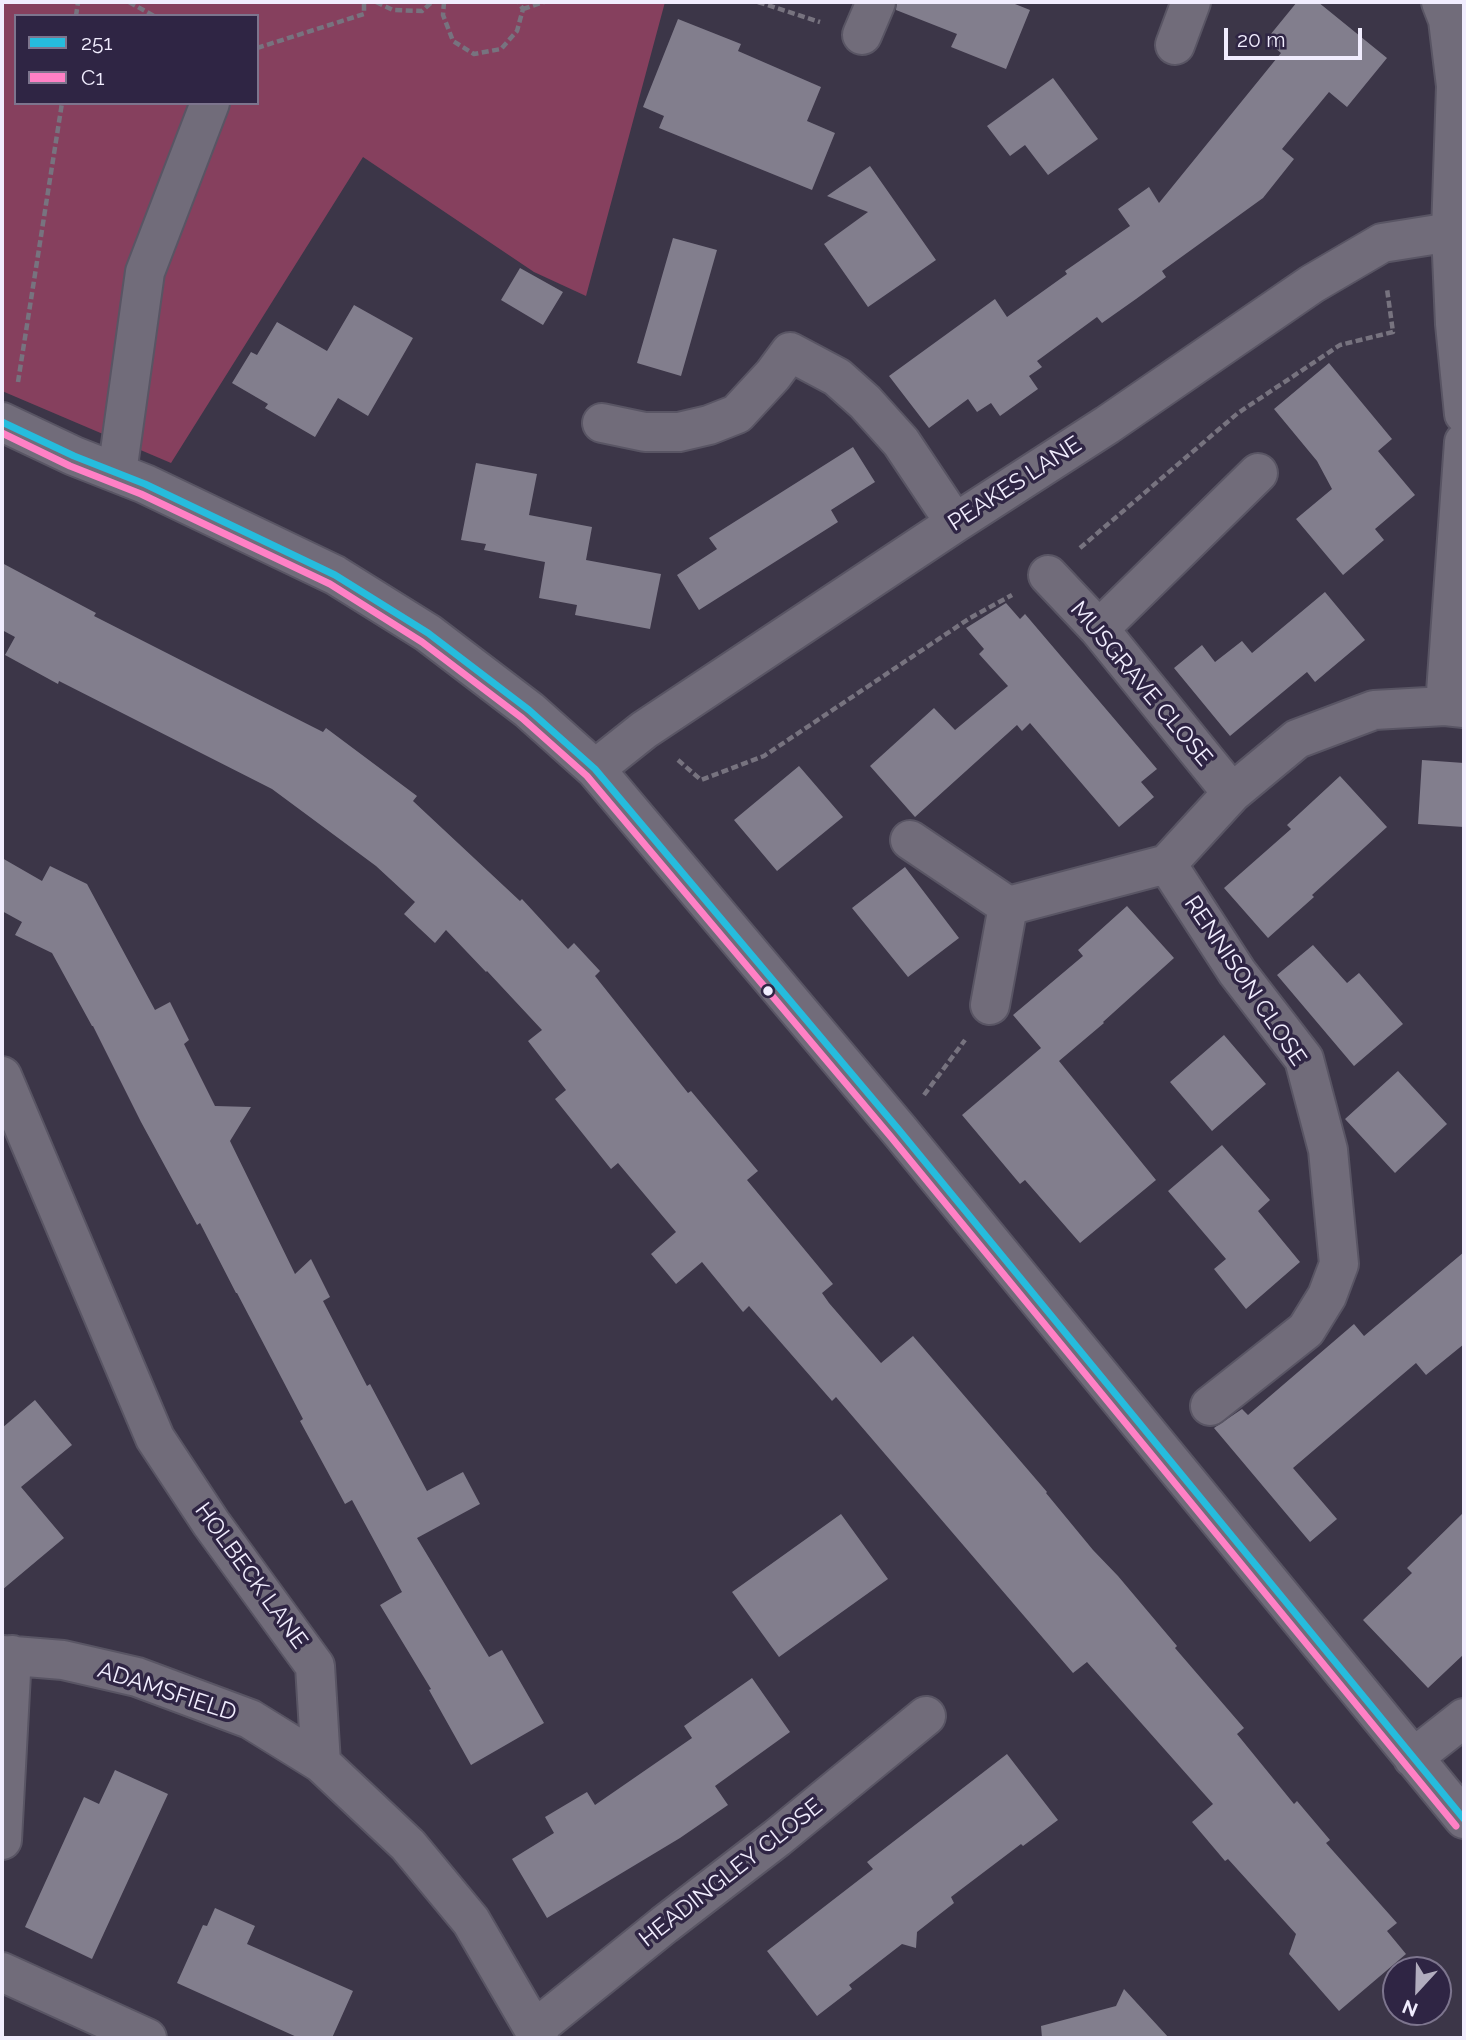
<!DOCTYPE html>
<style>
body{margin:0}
#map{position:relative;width:1466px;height:2040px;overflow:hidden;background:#3c3648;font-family:Raleway,sans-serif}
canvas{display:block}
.frame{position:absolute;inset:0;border:4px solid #f1edfe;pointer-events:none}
.legend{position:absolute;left:14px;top:14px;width:245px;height:91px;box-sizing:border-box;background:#2f2544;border:2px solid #7d758e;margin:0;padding:9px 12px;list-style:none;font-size:21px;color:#f1edfe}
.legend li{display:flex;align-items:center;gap:14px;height:35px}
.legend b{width:35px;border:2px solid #7d758e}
.north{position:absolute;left:1382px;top:1956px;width:70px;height:70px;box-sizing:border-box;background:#2f2544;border:2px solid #7d758e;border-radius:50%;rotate:202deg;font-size:19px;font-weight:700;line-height:28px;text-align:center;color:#f1edfe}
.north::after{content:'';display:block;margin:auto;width:24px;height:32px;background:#b2adbe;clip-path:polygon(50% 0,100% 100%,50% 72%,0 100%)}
.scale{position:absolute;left:1224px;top:28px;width:138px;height:32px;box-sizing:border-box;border:4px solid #f1edfe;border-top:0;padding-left:9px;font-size:21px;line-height:24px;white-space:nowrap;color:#f1edfe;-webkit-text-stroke:5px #2f2544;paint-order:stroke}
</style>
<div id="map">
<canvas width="1466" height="2040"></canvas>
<div class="frame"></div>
<ul class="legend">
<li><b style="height:9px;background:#26bcdd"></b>251</li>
<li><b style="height:9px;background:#ff80c5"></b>C1</li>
</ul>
<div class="north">N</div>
<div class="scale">20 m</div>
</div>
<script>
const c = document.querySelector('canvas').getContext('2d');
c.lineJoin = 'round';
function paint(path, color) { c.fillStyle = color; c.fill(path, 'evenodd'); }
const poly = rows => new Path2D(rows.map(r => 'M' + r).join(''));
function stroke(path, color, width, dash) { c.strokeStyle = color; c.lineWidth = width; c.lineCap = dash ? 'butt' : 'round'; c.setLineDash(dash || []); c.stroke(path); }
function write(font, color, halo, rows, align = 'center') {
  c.font = font + ' Raleway,sans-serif'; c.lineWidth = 7; c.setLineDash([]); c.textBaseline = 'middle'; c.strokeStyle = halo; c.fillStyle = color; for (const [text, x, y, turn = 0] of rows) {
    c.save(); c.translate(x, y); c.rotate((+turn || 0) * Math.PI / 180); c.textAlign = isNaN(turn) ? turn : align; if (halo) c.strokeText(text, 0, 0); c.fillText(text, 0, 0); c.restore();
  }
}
paint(poly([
 [2,2,665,2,586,296,534,272,363,157,171,463,2,391],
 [16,16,257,16,257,103,16,103]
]), '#86405e');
paint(poly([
 [897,2,1010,2,1030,10,1006,69,951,47,957,34,896,10],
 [1297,2,1318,2,1387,58,1347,107,1329,92,1282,149,1294,159,1263,198,1162,271,1166,277,1136,299,1102,323,1097,317,1037,361,1042,367,1029,376,1038,389,1000,416,991,403,977,412,968,399,929,428,889,376,995,299,1007,317,1067,274,1065,271,1130,226,1118,209,1149,187,1159,203,1281,53,1266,40],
 [678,19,741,44,738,51,821,87,807,121,835,133,812,190,659,128,664,116,643,107],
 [1053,78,1098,139,1048,175,1025,145,1010,156,987,126],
 [870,166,936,260,868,307,824,244,868,212,827,196],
 [673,238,717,250,681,376,637,363],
 [520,268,563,292,543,325,501,300],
 [354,305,413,338,368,416,338,398,315,437,265,408,268,404,232,383,251,352,257,355,277,322,327,351],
 [1329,363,1392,439,1378,451,1415,495,1375,529,1384,540,1343,575,1296,519,1332,489,1317,461,1274,409],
 [853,447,875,482,831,510,838,522,699,610,677,575,717,549,709,538],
 [476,463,537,474,529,515,592,527,586,560,661,574,650,629,575,615,577,605,539,598,545,562,484,550,486,544,461,540],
 [2,563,96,613,94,616,214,677,323,732,326,728,417,796,413,801,520,901,522,899,568,949,574,943,600,971,595,976,688,1093,691,1091,758,1171,747,1180,833,1284,822,1293,829,1303,881,1363,913,1336,1047,1492,1046,1493,1093,1550,1118,1576,1177,1646,1175,1648,1244,1728,1237,1734,1294,1804,1297,1801,1330,1840,1326,1843,1397,1923,1387,1931,1406,1954,1339,2011,1289,1954,1296,1934,1228,1859,1225,1861,1192,1822,1213,1804,1087,1662,1073,1673,836,1397,832,1401,749,1306,743,1312,702,1262,676,1284,651,1254,676,1232,618,1163,611,1169,555,1099,566,1090,528,1041,542,1030,487,971,486,972,446,930,435,943,404,914,415,902,376,866,272,789,59,681,58,684,5,655,15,637,2,630],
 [1325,592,1365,640,1315,682,1307,672,1230,736,1174,668,1202,645,1215,662,1242,641,1252,653],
 [1006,603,1020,619,1025,614,1157,769,1141,782,1154,797,1119,827,1030,723,1022,731,1017,725,915,817,870,766,934,708,955,730,1008,686,979,654,984,649,966,628],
 [1422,760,1464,763,1464,827,1418,824],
 [799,766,843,817,777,871,734,820],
 [1340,776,1387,827,1312,895,1314,897,1268,938,1224,888,1291,829,1287,825],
 [2,858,42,881,50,866,87,884,155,1010,170,1002,189,1040,184,1044,215,1106,251,1107,230,1141,295,1274,311,1259,330,1297,323,1301,367,1386,370,1384,427,1491,463,1472,480,1504,417,1538,489,1657,502,1650,544,1723,471,1765,429,1690,431,1689,380,1605,402,1592,352,1500,345,1504,300,1421,303,1419,237,1293,236,1293,200,1223,197,1225,141,1122,93,1026,92,1026,52,953,15,935,22,922,2,911],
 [905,867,959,938,908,977,852,908],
 [1127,906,1174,958,1103,1022,1104,1023,1059,1061,1156,1180,1080,1243,1025,1180,1020,1184,962,1115,1041,1048,1013,1015,1083,956,1078,950],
 [1313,945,1347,983,1359,973,1403,1024,1354,1066,1277,975],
 [1224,1035,1266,1084,1212,1131,1170,1082],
 [1398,1071,1447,1124,1395,1173,1345,1119],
 [1222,1145,1270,1200,1258,1211,1300,1262,1246,1309,1214,1269,1226,1259,1168,1191],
 [1464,1252,1464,1344,1426,1375,1416,1363,1293,1468,1337,1519,1310,1542,1214,1428,1242,1409,1248,1415,1354,1324,1364,1336],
 [35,1400,72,1445,21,1487,64,1538,2,1590,2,1428],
 [1464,1512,1464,1654,1428,1688,1363,1620,1412,1573,1407,1568],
 [841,1514,888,1579,779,1657,732,1592],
 [752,1678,790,1732,715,1786,728,1805,680,1838,547,1918,512,1859,554,1833,545,1817,587,1792,595,1805,692,1738,684,1726],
 [1007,1754,1058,1820,1023,1846,1021,1844,951,1897,954,1903,917,1932,916,1948,902,1944,849,1985,852,1989,817,2016,767,1951,873,1869,867,1862],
 [115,1770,168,1794,92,1959,25,1927,84,1797,99,1804],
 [215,1908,255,1926,247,1944,353,1991,332,2038,299,2038,177,1983,203,1925,207,1926],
 [1124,1989,1169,2038,1042,2038,1041,2026,1116,2006]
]), '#827e8d');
const minor = poly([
 [1441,2,1448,20,1456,86,1451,232,1455,324,1464,414],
 [862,35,876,2],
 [1175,45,1191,2],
 [2,422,74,456,145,484,335,575,428,633,529,710,595,769,899,1130,1464,1819],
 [602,423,645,432,679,432,709,425,737,414,773,375,790,352,837,377,865,402,901,442,955,523],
 [117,473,145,272,210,103],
 [1048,575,1099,629,1232,793],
 [1099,629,1258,473],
 [1445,706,1464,442],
 [595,769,644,730,955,523,1107,425,1312,284,1382,243,1451,232,1464,233],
 [910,840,1008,906,1167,864,1237,972,1304,1059,1328,1150,1339,1264,1327,1296,1306,1330,1210,1406],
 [1167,864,1232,793,1297,739,1374,710,1445,706,1464,708],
 [990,1005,1008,906],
 [2,1076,155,1438,211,1523,315,1666,321,1763],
 [2,1655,63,1660,137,1677,250,1719,321,1763,408,1845,471,1921,539,2038],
 [1413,1758,1464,1718],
 [2,1840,12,1655],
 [2,1972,147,2038],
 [535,2029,664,1925,777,1838,926,1716]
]);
stroke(minor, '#595564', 42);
stroke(poly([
 [129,2,154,16],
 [376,2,393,10,422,11,432,2],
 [444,2,443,15,453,41,474,54,501,49,517,31,523,9,518,2],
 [758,2,820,22],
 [523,9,544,2],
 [76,16,78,2],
 [257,48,364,14,364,2],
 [18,382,62,103],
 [1080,548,1238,413,1340,345,1393,332,1387,289],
 [678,760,701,780,764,756,970,618,1012,595],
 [924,1095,965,1040]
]), '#77737f', 4.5, [7, 3.5]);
stroke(minor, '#716c7a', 38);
stroke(poly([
 [2,422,74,456,145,484,335,575,428,633,529,710,595,769,899,1130,1464,1819]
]), '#26bcdd', 7);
stroke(poly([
 [2,433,70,466,141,494,330,584,422,642,522,718,587,776,891,1137,1456,1826]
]), '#ff80c5', 7);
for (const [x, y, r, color] of [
 [768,991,6,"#f1edfe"]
]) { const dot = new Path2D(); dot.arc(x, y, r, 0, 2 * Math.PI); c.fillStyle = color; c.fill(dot); stroke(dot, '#2f2544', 2.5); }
write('23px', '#f1edfe', '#2f2544', [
 ["PEAKES LANE",1015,484,-33],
 ["MUSGRAVE CLOSE",1141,684,50],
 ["RENNISON CLOSE",1245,981,56],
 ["HOLBECK LANE",251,1576,54],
 ["ADAMSFIELD",167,1692,18],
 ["HEADINGLEY CLOSE",731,1873,-38]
]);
</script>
